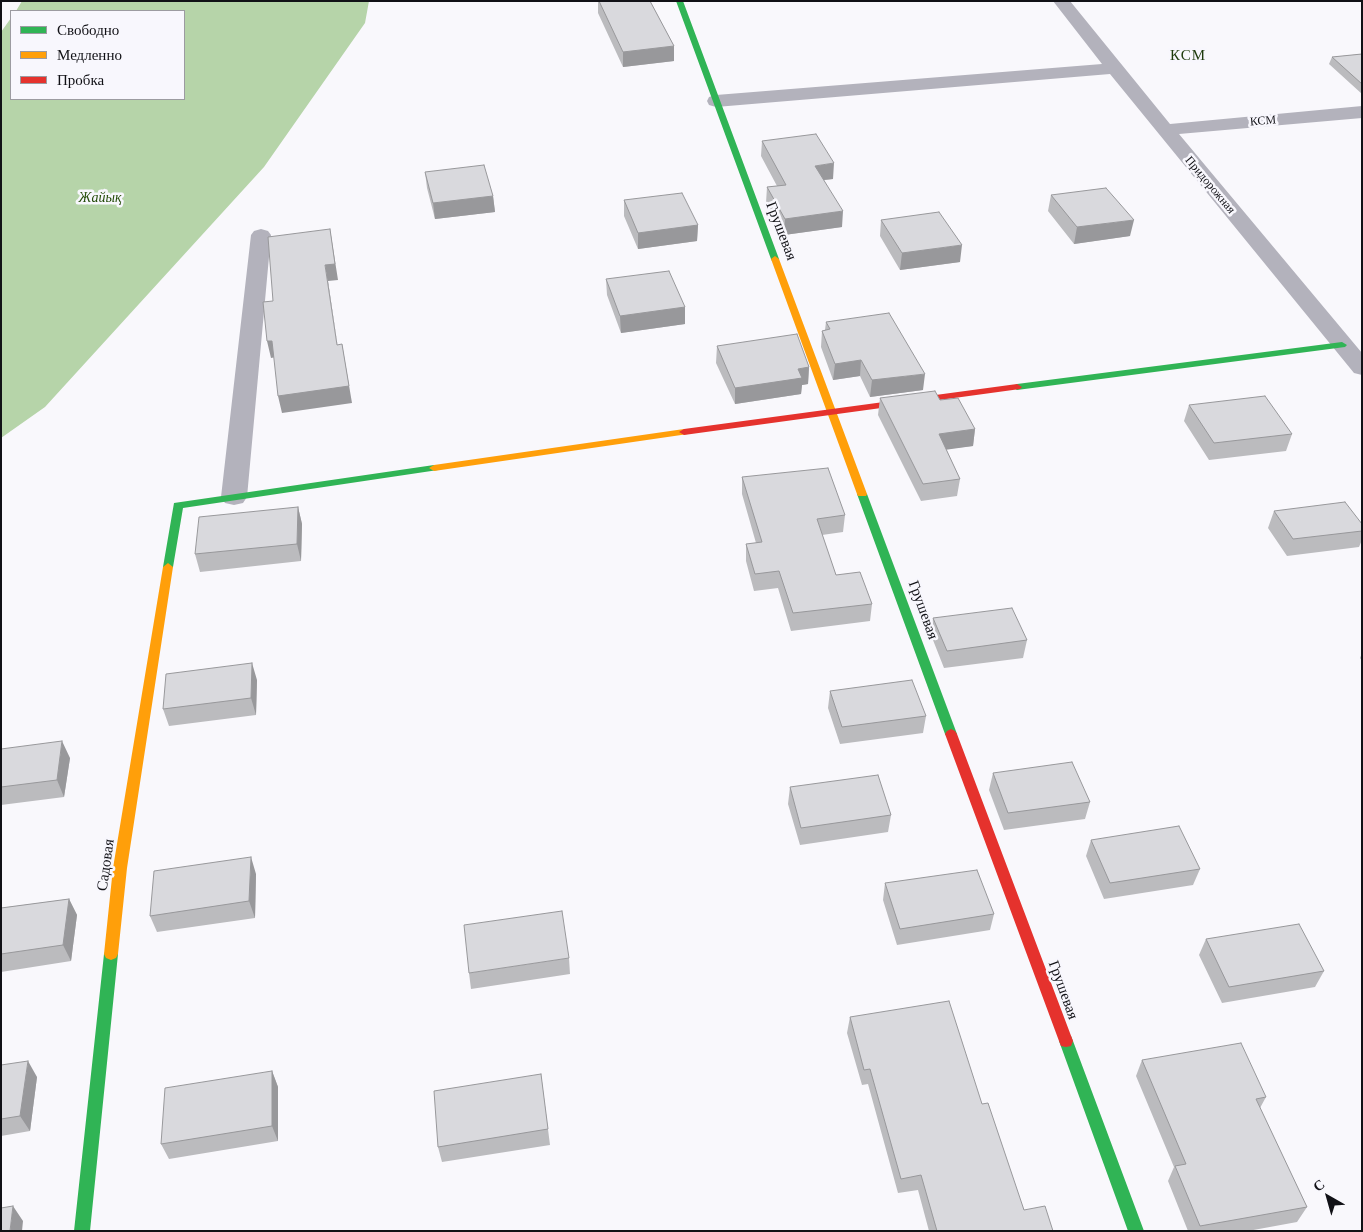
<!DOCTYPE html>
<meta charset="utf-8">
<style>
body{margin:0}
#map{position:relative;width:1363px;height:1232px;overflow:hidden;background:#f9f8fc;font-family:"Libre Baskerville",serif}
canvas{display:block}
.frame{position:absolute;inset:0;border:2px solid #111116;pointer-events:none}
.legend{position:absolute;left:10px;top:10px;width:175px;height:90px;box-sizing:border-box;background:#f8f7fd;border:1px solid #9c9ba1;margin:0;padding:6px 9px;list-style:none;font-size:15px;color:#111116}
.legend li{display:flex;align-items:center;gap:10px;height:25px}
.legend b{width:25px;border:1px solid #9c9ba1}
.north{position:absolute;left:1303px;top:1172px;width:50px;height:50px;-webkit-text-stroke:4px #f8f7fd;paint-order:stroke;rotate:322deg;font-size:14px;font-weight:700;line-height:20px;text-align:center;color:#111116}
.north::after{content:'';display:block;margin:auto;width:18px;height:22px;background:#111116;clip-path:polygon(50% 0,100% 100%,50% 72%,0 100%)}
</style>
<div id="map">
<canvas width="1363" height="1232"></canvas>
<div class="frame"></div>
<ul class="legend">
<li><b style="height:6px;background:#30b455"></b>Свободно</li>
<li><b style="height:6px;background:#ff9f0a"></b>Медленно</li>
<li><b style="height:6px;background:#e5322d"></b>Пробка</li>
</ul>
<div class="north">С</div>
</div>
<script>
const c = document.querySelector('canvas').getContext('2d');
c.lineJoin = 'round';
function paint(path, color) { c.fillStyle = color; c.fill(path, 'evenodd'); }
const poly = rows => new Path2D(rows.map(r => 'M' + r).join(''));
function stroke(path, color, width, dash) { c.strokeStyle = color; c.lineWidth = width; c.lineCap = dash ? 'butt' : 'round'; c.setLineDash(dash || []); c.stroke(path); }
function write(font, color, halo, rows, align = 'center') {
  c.font = font + ' "Libre Baskerville",serif'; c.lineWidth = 5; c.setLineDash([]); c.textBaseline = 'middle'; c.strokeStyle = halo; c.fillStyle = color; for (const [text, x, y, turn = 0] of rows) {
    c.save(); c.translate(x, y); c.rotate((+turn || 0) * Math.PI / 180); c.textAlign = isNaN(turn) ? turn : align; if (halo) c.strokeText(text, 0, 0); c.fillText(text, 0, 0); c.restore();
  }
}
paint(poly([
 [22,1,369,1,365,23,264,167,45,407,1,438,1,32,11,18,11,99,184,99,184,11,16,11]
]), '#b6d4a9');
paint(poly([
 [1053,1,1070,1,1170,124,1362,106,1362,118,1179,134,1362,353,1362,375,1354,373,1110,74,716,107,709,105,707,101,709,97,716,95,1102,64,1053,1],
 [261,229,268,231,271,235,247,497,243,503,234,505,225,503,221,497,251,235,254,231,261,229]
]), '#b3b2bc');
paint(poly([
 [676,1,683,1,779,259,778,261,772,261,771,259,676,1],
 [1342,342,1347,345,1345,347,1017,390,1012,387,1017,384,1342,342],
 [434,465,438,466,439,468,438,470,183,508,173,567,168,571,163,567,174,503,434,465],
 [862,491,867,494,957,734,955,737,947,737,945,734,857,494,862,491],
 [111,948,116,950,118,954,90,1231,74,1231,104,954,106,950,111,948],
 [1066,1035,1071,1036,1073,1041,1144,1231,1128,1231,1059,1041,1061,1036,1066,1035]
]), '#30b455');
paint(poly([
 [775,256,779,259,867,494,866,496,858,496,857,494,771,259,775,256],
 [684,429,688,430,689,432,688,434,434,471,429,468,434,465,684,429],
 [168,563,173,567,127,868,118,954,116,958,111,960,106,958,104,954,113,868,163,567,168,563]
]), '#ff9f0a');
paint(poly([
 [1017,384,1022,387,1020,389,684,435,679,432,684,429,1017,384],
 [951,729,955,731,957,734,1073,1041,1071,1046,1066,1047,1061,1046,1059,1041,945,734,947,731,951,729]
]), '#e5322d');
paint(poly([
 [598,1,650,1,674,46,674,61,623,67,598,13],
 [1362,54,1362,94,1329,64,1332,57],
 [762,141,833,179,824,180,842,227,784,235,766,203,767,187,777,186,761,156],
 [425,172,493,196,495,212,435,219,427,188],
 [1051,195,1130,236,1074,244,1048,211],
 [624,200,698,225,697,241,638,249,624,216],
 [881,220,960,262,900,270,880,236],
 [606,279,685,307,685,324,621,333,607,295],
 [826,322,923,390,870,397,860,376,833,380,821,347,822,331,825,330],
 [717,346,809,367,808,384,802,385,801,394,735,404,716,363],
 [880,398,940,400,975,429,973,446,946,449,960,479,957,496,921,501,878,415],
 [1189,405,1292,434,1286,451,1209,460,1184,421],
 [742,477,845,515,843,532,822,535,836,575,872,604,870,621,791,631,778,588,754,591,746,561,746,544,756,543,742,494],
 [298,507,302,524,301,561,200,572,195,554],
 [1274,511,1362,524,1362,540,1359,547,1287,556,1268,528],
 [933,618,1027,640,1023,658,944,668,931,635],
 [1362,653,1362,661,1360,658],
 [257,680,256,715,169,726,163,709],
 [830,691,926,716,923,733,840,744,828,708],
 [1,749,70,758,64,797,1,805],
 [993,773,1090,802,1085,819,1004,830,989,790],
 [790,787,891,815,888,832,800,845,788,804],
 [1091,840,1200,869,1193,885,1104,899,1086,856],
 [256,874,255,918,157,932,150,916],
 [885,883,994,914,990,930,897,945,883,900],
 [69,899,77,915,71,961,1,972,1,908],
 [1206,939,1324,971,1315,987,1222,1003,1199,955],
 [569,958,570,974,471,989,469,973],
 [850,1017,982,1104,1024,1210,1053,1231,929,1231,918,1190,898,1193,868,1084,862,1085,847,1033],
 [1142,1060,1266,1097,1260,1108,1307,1207,1297,1222,1248,1231,1188,1231,1168,1181,1174,1167,1136,1076],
 [1,1065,37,1077,30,1131,1,1136],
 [272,1071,278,1087,278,1141,169,1159,161,1144],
 [541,1074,550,1145,442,1162,438,1147]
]), '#bbbbbe');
paint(poly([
 [674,46,674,61,623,67,623,52],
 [834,163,833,179,814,181,815,166],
 [493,196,495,212,435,219,433,203],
 [843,211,842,227,784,235,785,219],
 [1134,220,1130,236,1074,244,1077,227],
 [698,225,697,241,638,249,638,233],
 [330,229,338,280,328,281,340,362,325,265],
 [962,245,960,262,900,270,902,253],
 [685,307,685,324,621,333,620,316],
 [267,341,272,341,276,357,271,358],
 [342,344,352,403,282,413,278,396],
 [861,360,860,376,833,380,835,364],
 [809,367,808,384,802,385,801,394,735,404,735,388,798,369],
 [925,374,923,390,870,397,872,380],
 [975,429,973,446,937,451,939,434],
 [298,507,302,524,301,561,297,544],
 [252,663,257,680,256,715,251,698],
 [62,741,70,758,64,797,57,780],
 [251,857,256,874,255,918,249,901],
 [69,899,77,915,71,961,63,945],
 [28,1061,37,1077,30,1131,20,1116],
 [272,1071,278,1087,278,1141,272,1126],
 [13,1206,23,1221,22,1231,10,1231]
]), '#98989b');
const building = poly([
 [599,1,650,1,674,46,623,52,599,1],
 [1362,54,1362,84,1332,57,1362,54],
 [816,134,834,163,815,166,843,211,785,219,767,187,786,185,762,141,816,134],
 [484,165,493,196,433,203,425,172,484,165],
 [1106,188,1134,220,1077,227,1051,195,1106,188],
 [682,193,698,225,638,233,624,200,682,193],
 [939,212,962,245,902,253,881,220,939,212],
 [330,229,335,264,325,265,337,345,342,344,349,386,278,396,272,341,267,341,263,302,273,301,268,237,330,229],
 [669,271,685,307,620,316,606,279,669,271],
 [889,313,925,374,872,380,861,360,835,364,822,331,830,329,826,322,889,313],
 [797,334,809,367,798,369,802,378,735,388,717,346,797,334],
 [935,391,940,400,958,398,975,429,939,434,960,479,923,484,880,398,935,391],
 [1265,396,1292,434,1214,443,1189,405,1265,396],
 [828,468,845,515,817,519,836,575,860,572,872,604,793,613,779,571,755,574,746,544,762,542,742,477,828,468],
 [1345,502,1362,524,1362,531,1293,539,1274,511,1345,502],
 [298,507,297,544,195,554,199,517,298,507],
 [1012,608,1027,640,947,651,933,618,1012,608],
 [252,663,251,698,163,709,166,674,252,663],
 [912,680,926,716,842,727,830,691,912,680],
 [62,741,57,780,1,787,1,749,62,741],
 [1072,762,1090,802,1008,813,993,773,1072,762],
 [878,775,891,815,801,828,790,787,878,775],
 [1179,826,1200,869,1110,883,1091,840,1179,826],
 [251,857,249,901,150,916,154,871,251,857],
 [977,870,994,914,900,929,885,883,977,870],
 [69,899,63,945,1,954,1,908,69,899],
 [562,911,569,958,469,973,464,925,562,911],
 [1299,924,1324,971,1229,987,1206,939,1299,924],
 [949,1001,982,1104,988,1103,1024,1210,1045,1206,1053,1231,937,1231,921,1175,901,1179,870,1069,864,1070,850,1017,949,1001],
 [1241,1043,1266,1097,1256,1099,1307,1207,1200,1226,1175,1166,1186,1164,1142,1060,1241,1043],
 [28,1061,20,1116,1,1119,1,1065,28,1061],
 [272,1071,272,1126,161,1144,165,1088,272,1071],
 [541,1074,548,1129,438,1147,434,1091,541,1074],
 [13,1206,10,1231,1,1231,1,1208,13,1206]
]);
paint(building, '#d9d9dd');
stroke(building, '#98989b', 1);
write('12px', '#111116', '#f8f7fd', [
 ["КСМ",1263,121,-5],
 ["Придорожная",1210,185,50]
]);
write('italic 14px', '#244c09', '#f8f7fd', [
 ["Жайық",100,198]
]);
c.letterSpacing = '1px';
write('15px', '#1d3a0c', '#f8f7fd', [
 ["КСМ",1188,56]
]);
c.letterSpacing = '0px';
write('15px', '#111116', '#f8f7fd', [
 ["Грушевая",781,231,69],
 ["Грушевая",923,610,70],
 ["Садовая",106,865,-82],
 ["Грушевая",1063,990,70]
]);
</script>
